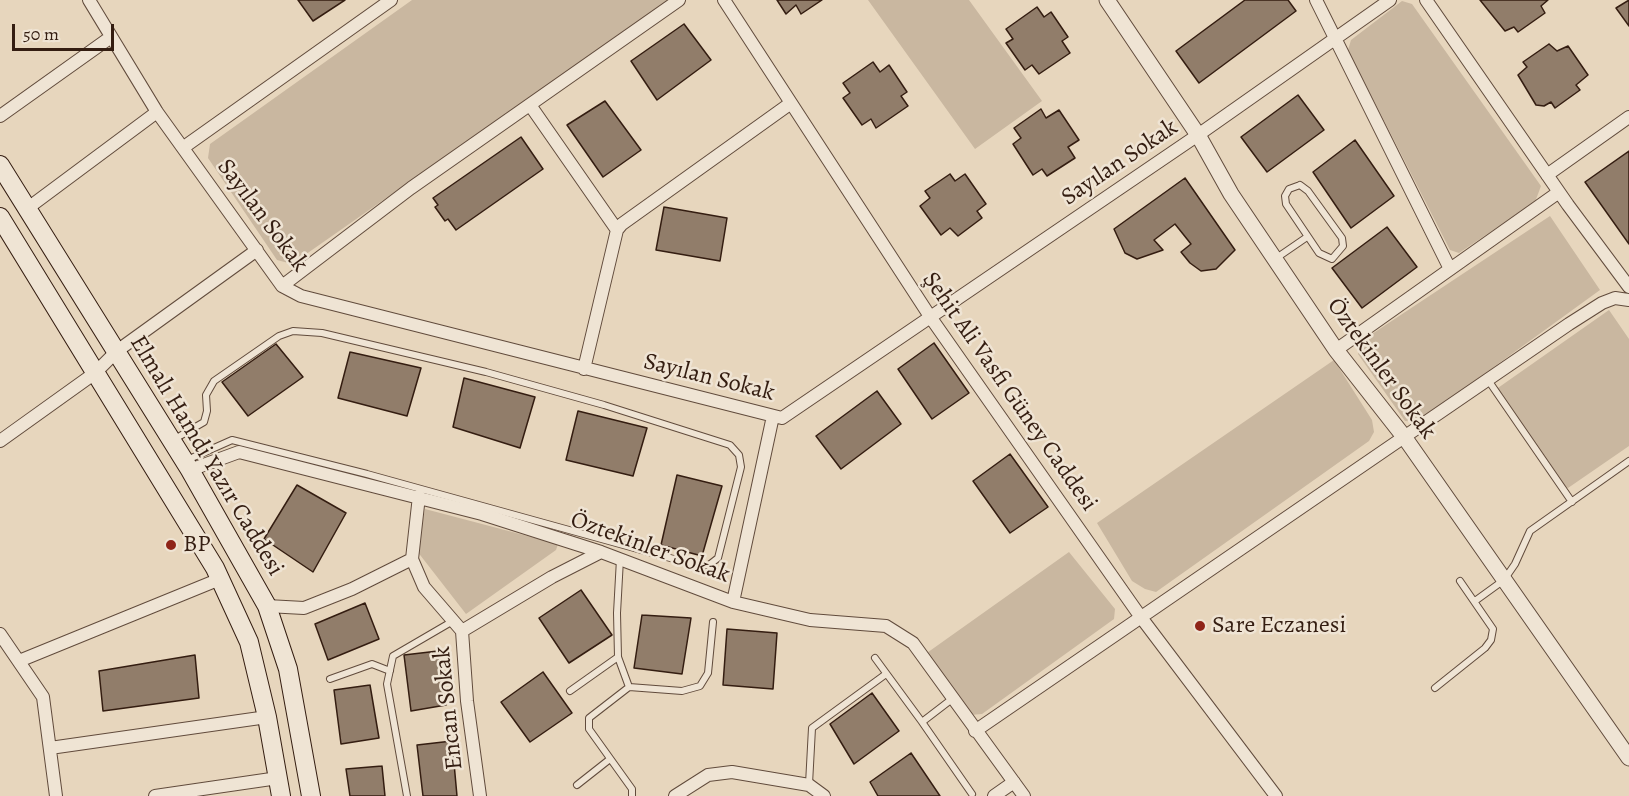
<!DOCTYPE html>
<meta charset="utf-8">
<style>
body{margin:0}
#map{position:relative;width:1629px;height:796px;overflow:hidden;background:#e7d6bd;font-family:Alegreya,serif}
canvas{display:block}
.scale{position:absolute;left:12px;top:24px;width:102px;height:27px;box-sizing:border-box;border:3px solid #341d11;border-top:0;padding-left:8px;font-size:18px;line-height:21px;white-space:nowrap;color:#341d11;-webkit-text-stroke:4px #efe4d4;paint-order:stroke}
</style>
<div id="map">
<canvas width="1629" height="796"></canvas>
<div class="scale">50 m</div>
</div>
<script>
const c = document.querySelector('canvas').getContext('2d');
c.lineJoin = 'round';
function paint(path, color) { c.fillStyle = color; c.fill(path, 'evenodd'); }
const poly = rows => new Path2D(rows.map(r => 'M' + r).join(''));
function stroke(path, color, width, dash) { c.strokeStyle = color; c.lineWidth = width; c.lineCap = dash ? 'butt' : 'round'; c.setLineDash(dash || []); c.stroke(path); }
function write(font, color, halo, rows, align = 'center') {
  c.font = font + ' Alegreya,serif'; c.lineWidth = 5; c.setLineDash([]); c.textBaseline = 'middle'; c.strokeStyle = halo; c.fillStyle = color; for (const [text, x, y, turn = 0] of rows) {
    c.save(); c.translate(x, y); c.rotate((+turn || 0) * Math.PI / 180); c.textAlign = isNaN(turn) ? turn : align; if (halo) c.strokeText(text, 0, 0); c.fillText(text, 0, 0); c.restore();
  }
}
paint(poly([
 [412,0,669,0,292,264,277,260,208,158,210,144],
 [868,0,969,0,1042,101,975,149],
 [1402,1,1412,4,1541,186,1535,202,1459,253,1450,250,1348,50,1351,40],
 [1550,216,1600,290,1418,422,1405,421,1358,354,1369,336],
 [1609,310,1629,339,1629,446,1568,488,1562,486,1495,390],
 [1334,360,1372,420,1374,432,1369,441,1156,592,1145,589,1132,581,1097,523],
 [425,509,558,544,556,550,466,614,417,551],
 [1069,552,1115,609,1114,619,982,714,970,715,924,655]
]), '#c9b7a0');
const building = poly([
 [298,0,345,0,313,21,298,0],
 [777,0,822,0,801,14,796,5,786,14,777,0],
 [1245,0,1288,0,1296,11,1199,83,1176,51,1245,0],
 [1480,0,1548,0,1541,6,1545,13,1518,32,1514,27,1505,31,1480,0],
 [1629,0,1629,26,1616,8,1629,0],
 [1037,7,1044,17,1051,12,1068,37,1062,41,1070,53,1039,74,1032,65,1025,70,1006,43,1013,39,1006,29,1037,7],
 [684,24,711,60,657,100,631,61,684,24],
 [1549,44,1557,51,1568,46,1588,75,1576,85,1580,90,1555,108,1551,102,1544,106,1536,105,1518,75,1527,67,1523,62,1549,44],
 [873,62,880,72,889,65,907,92,901,96,908,106,876,128,871,119,862,125,843,98,850,93,843,83,873,62],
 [1298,95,1324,130,1267,172,1241,137,1298,95],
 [605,101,641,150,603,177,567,125,605,101],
 [1041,109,1046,118,1059,110,1079,140,1068,147,1075,158,1047,176,1042,169,1033,175,1013,144,1021,138,1014,128,1041,109],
 [521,137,543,169,456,230,448,219,445,221,435,207,438,205,433,198,521,137],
 [1355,140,1394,196,1351,228,1313,172,1355,140],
 [1629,151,1629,244,1585,182,1629,151],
 [950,174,955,181,965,174,986,204,977,211,982,218,958,236,950,228,941,235,920,206,930,198,925,191,950,174],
 [1185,178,1235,250,1216,269,1201,271,1190,263,1181,252,1191,244,1175,224,1154,240,1163,250,1137,259,1125,253,1114,229,1185,178],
 [664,207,727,218,720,261,656,250,664,207],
 [1387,227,1417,267,1362,308,1332,268,1387,227],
 [934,343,969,393,932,419,898,369,934,343],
 [276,344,303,377,248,416,222,382,276,344],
 [350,352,421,368,407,416,338,398,350,352],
 [464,378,535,397,520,448,453,427,464,378],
 [877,391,901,424,841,469,816,436,877,391],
 [578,411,647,428,633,476,566,460,578,411],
 [1010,454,1048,507,1010,533,973,481,1010,454],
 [677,475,722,486,702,556,661,545,677,475],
 [297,485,346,513,313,572,264,539,297,485],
 [581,590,612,635,569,663,539,618,581,590],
 [365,603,379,639,328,660,315,624,365,603],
 [642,615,691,618,682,674,634,668,642,615],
 [727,629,777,633,773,689,723,685,727,629],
 [438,651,446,705,411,711,404,655,438,651],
 [195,655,199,698,103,711,99,671,195,655],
 [543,672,572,713,530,742,501,702,543,672],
 [370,685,379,738,341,744,334,690,370,685],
 [872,693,899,731,854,764,830,724,872,693],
 [452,741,457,796,423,796,417,745,452,741],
 [911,753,940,796,878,796,870,782,911,753],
 [382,766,385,796,350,796,346,769,382,766]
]);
paint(building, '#917d6a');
stroke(building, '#341d11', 1.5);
const service = poly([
 [1300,185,1308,191,1342,238,1343,246,1332,259,1319,253,1286,204,1285,196,1289,189,1300,185],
 [1275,259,1307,237],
 [1488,380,1572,502],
 [173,440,204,422,207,411,206,395,214,381,279,336,293,331,322,333,486,372,604,405,730,445,739,455,741,467,718,558,709,565,699,566,367,474,232,440,187,460],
 [620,559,617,613,618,657,629,687],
 [1475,601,1504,580,1515,564,1530,531,1629,461],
 [875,658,922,722],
 [330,679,372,664,390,671],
 [1435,688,1485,648,1491,640,1493,629,1460,581],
 [570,691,618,657],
 [952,699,922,722,972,794],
 [809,784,812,728,886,674],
 [577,785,610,759],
 [407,796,387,684,393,656,453,621],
 [632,796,632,789,589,729,589,718,629,687,682,691,700,686,708,673,713,622]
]);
const minor = poly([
 [89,0,157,112,282,286,301,296,782,418,1198,135,1390,0],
 [724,0,931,318,1140,616,1276,796],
 [1316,0,1450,269],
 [1426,0,1568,205,1629,287],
 [530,105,617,230],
 [0,116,111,37],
 [184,147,391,0],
 [1547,175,1629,117],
 [28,208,157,112],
 [282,286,411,188,679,0],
 [1336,350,1559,192],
 [584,369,617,230,622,224,791,103],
 [0,441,95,373,117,351,257,250],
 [190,470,239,452,482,514,601,552,733,602,810,620,886,626,913,643,1024,796],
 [419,496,412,559,424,587,462,631],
 [733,602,773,416],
 [267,606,304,608,352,589,412,559],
 [0,634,43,697,56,796],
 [19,661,220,579],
 [975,731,1569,324,1602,303,1615,298,1629,300],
 [50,748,267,717],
 [155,796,278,778],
 [480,796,467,701,462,631,552,577,601,552],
 [675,796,708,775,732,772,809,785,824,796],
 [994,796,1014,782]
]);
const tertiary = poly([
 [1107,0,1198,135,1231,194,1336,350,1405,438,1629,758]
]);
const secondary = poly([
 [0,165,190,470,267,606,288,669,311,796],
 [0,217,215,568,249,642,267,717,281,796]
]);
stroke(service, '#614b3c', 8);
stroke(minor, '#614b3c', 14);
stroke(tertiary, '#614b3c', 17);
stroke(secondary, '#341d11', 20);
stroke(service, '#efe4d4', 6);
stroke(minor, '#efe4d4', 12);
stroke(tertiary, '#efe4d4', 15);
stroke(secondary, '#efe4d4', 18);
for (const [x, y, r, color] of [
 [171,545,6,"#8f2418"],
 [1200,626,6,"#8f2418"]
]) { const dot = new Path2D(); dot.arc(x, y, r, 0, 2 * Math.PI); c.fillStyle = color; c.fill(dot); stroke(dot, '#efe4d4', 2); }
write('24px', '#341d11', '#efe4d4', [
 ["Sayılan Sokak",1120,163,-34],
 ["Sayılan Sokak",262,216,53],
 ["Öztekinler Sokak",1381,369,54],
 ["Sayılan Sokak",709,378,14],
 ["Şehit Ali Vasfi Güney Caddesi",1009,392,55],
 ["Elmalı Hamdi Yazır Caddesi",206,456,59],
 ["Öztekinler Sokak",650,548,20],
 ["Encan Sokak",449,708,-96]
]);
write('24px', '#341d11', '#efe4d4', [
 ["BP",183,545],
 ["Sare Eczanesi",1212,626]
], 'left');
</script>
